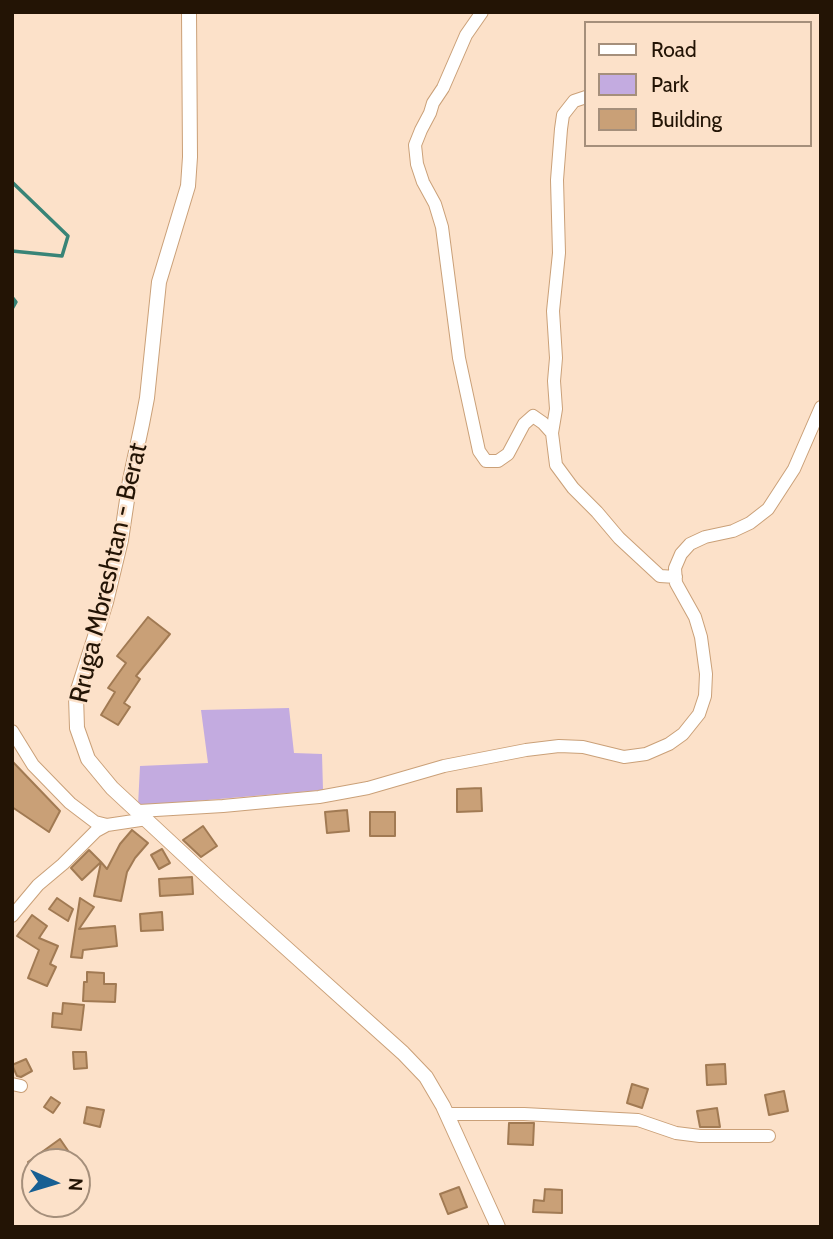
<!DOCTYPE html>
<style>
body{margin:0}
#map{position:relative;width:833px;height:1239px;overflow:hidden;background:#fce1c9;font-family:Cabin,sans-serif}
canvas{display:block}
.frame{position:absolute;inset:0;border:14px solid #231405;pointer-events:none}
.legend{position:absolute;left:584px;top:21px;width:228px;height:126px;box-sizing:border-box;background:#fce1c9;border:2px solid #a58f7b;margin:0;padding:9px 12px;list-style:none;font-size:21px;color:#231405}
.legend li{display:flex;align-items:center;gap:14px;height:35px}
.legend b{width:35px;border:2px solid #a58f7b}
.north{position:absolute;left:21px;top:1148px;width:70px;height:70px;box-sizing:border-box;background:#fce1c9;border:2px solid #a58f7b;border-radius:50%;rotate:94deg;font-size:19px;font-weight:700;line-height:28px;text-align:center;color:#231405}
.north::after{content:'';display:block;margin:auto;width:24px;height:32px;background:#175f93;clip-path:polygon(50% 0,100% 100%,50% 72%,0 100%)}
</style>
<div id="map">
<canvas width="833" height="1239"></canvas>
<div class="frame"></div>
<ul class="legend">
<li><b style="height:9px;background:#fff"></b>Road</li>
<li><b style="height:19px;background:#c3abe0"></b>Park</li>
<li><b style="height:19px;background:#c9a077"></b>Building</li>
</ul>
<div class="north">N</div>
</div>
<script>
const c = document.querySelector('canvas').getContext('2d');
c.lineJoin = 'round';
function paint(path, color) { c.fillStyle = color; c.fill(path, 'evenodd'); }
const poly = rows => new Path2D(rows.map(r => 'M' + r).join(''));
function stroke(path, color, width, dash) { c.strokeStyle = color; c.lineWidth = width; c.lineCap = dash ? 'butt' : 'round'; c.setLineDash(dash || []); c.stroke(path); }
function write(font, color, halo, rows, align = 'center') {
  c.font = font + ' Cabin,sans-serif'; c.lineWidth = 5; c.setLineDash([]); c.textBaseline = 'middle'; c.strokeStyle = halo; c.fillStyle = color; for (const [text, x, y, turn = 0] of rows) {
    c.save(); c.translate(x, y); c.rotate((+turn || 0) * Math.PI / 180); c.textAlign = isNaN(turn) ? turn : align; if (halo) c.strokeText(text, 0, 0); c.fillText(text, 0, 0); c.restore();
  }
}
paint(poly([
 [289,708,294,753,322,754,323,790,138,806,140,766,208,763,201,710]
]), '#c3abe0');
stroke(poly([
 [12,182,68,236,62,256,12,251],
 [12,297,16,302,12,309]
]), '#388477', 3.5);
const building = poly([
 [148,617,170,634,136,676,140,679,124,703,130,707,118,725,101,715,115,692,108,688,126,663,117,656,148,617],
 [12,761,60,811,49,832,12,807,12,761],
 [481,788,482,811,457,812,457,789,481,788],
 [347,810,349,831,327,833,325,812,347,810],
 [370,812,395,812,395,836,370,836,370,812],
 [203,826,217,846,201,857,183,840,203,826],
 [132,830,148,843,135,858,127,872,121,901,94,896,101,862,107,869,120,844,132,830],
 [162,849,170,863,159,869,151,855,162,849],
 [89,850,101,862,82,880,71,868,89,850],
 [192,877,193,894,160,896,159,879,192,877],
 [57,898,73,909,68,921,49,909,57,898],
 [80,898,94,907,79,929,115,926,117,946,83,950,82,958,71,957,80,898],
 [162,912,163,930,141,931,140,914,162,912],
 [32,915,47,926,39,938,58,946,50,964,56,967,47,986,28,978,39,950,17,936,32,915],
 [87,972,104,973,104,984,116,984,115,1002,83,1001,84,982,87,982,87,972],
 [63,1003,84,1005,81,1030,52,1027,53,1013,62,1014,63,1003],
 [73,1052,86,1052,87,1068,74,1069,73,1052],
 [26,1059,32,1071,21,1077,17,1076,12,1065,26,1059],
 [725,1064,726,1084,707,1085,706,1065,725,1064],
 [632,1084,648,1089,642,1108,627,1103,632,1084],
 [784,1091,788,1111,769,1115,765,1095,784,1091],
 [51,1097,60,1103,53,1113,44,1107,51,1097],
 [87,1107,104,1110,100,1127,84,1123,87,1107],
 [717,1108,720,1127,700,1127,697,1111,717,1108],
 [509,1123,534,1123,533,1145,508,1144,509,1123],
 [60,1139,73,1158,67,1162,28,1162,60,1139],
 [459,1187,467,1207,448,1214,440,1194,459,1187],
 [545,1189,562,1190,562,1213,533,1212,534,1200,544,1201,545,1189]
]);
paint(building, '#c9a077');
stroke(building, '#a17a53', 2);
const minor = poly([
 [482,12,466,35,443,88,433,103,430,113,421,130,415,145,417,164,423,182,435,204,442,227,459,358,479,451,486,461,498,461,508,454,524,424,533,416,543,423,552,433,556,465,573,488,597,512,619,538,660,576,676,577],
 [552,433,556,409,554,381,556,358,553,311,559,253,557,180,561,129,563,115,574,101,586,97],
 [12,731,33,765,70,803,95,822,107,825],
 [139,811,223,806,319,797,368,788,444,766,526,750,559,746,583,747,624,757,646,754,669,744,683,734,699,714,705,696,706,674,701,637,695,617,676,583,675,568,681,554,690,544,705,537,733,531,750,523,768,509,794,469,821,407],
 [12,916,38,885,63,864,96,831,107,825,147,819],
 [12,1084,21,1086],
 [447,1114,524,1114,638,1120,676,1133,700,1136,769,1136]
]);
const tertiary = poly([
 [189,12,190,157,188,186,159,282,147,398,142,424,130,480,121,540,106,602,76,696,77,728,88,759,112,788,225,893,403,1053,426,1077,443,1106,498,1227]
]);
stroke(minor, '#caa078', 14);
stroke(tertiary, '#caa078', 16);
stroke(minor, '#fff', 12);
stroke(tertiary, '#fff', 14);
write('26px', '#231405', '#fce1c9', [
 ["Rruga Mbreshtan - Berat",109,573,-77]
]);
</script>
